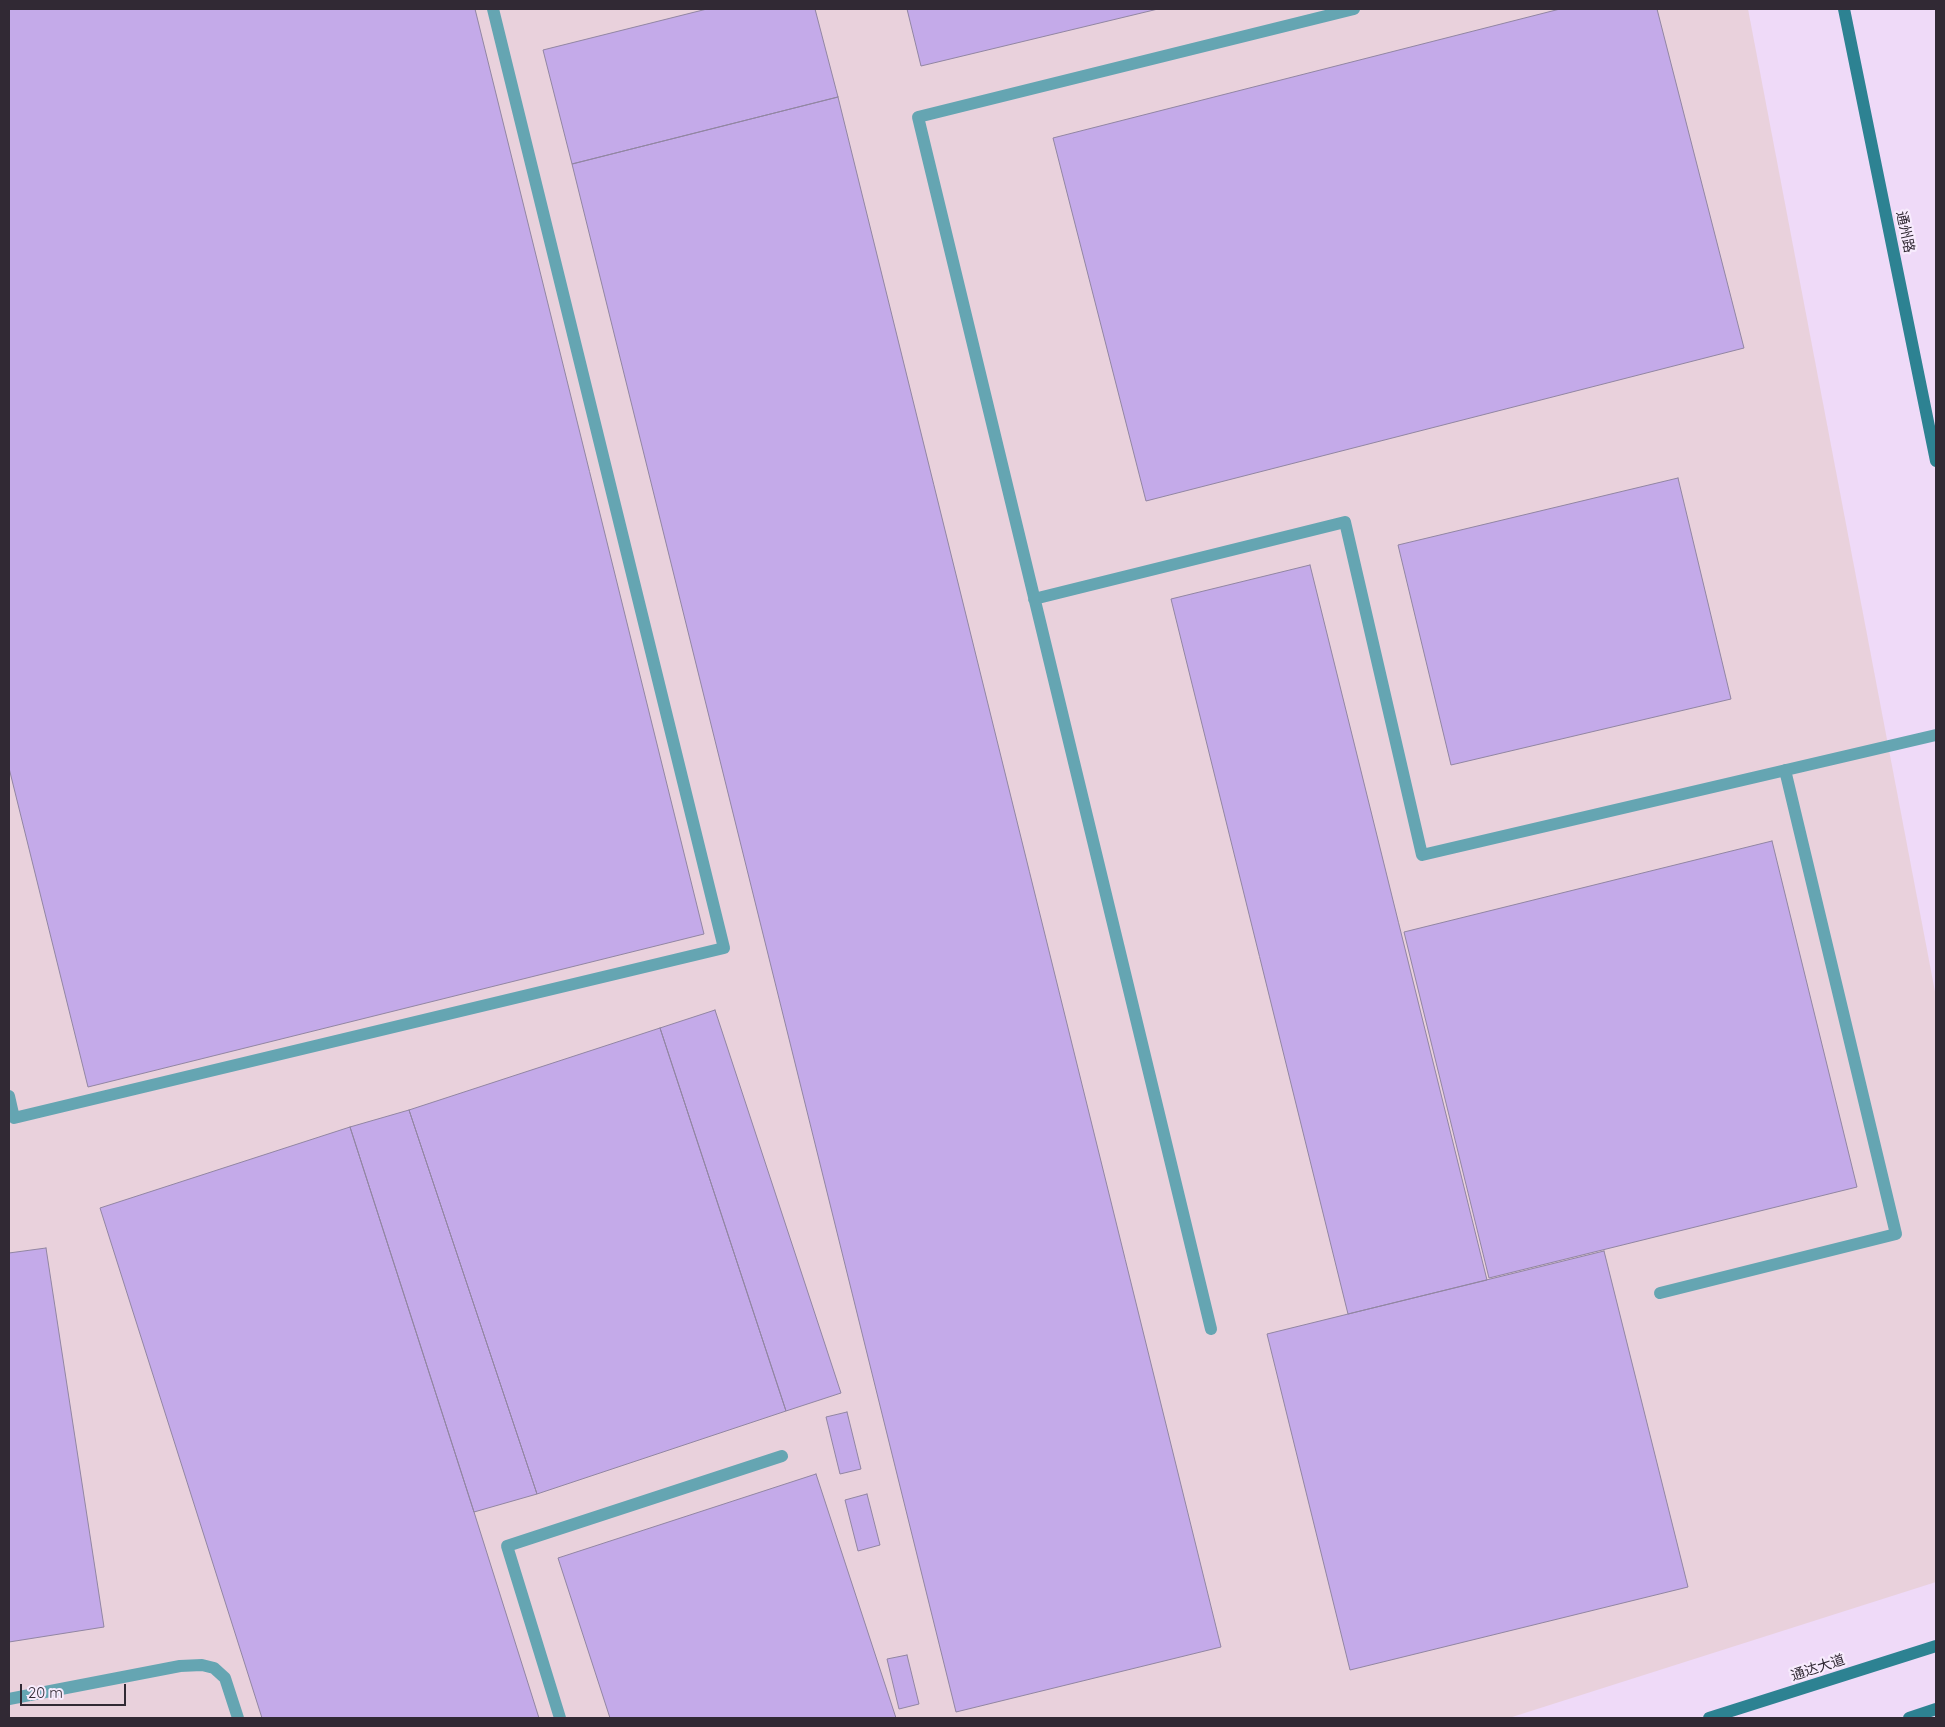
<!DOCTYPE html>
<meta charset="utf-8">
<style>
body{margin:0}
#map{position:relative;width:1945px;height:1727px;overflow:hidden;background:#efdaf8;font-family:Quicksand,sans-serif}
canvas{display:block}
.frame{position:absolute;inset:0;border:10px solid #312934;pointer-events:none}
.scale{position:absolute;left:20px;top:1684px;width:106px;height:22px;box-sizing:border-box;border:2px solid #312934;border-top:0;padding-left:6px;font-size:15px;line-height:18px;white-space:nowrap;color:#312934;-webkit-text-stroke:4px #f7ebfd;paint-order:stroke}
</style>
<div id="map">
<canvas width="1945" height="1727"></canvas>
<div class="frame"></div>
<div class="scale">20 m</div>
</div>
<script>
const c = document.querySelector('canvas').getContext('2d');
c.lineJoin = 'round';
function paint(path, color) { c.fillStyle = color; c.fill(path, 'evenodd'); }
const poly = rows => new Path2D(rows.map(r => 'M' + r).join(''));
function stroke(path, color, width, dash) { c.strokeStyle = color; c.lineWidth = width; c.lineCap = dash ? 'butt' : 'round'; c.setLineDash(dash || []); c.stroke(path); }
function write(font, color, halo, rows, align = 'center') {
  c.font = font + ' Quicksand,"Noto Sans SC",sans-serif'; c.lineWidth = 4.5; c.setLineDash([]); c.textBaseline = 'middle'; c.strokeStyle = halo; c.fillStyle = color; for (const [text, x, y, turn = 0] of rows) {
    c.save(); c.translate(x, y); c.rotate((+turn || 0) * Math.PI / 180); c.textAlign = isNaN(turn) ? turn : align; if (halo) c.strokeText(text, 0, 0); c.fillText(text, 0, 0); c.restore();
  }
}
paint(poly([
 [9,9,1748,9,1936,997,1936,1582,1509,1718,9,1718]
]), '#e9d1dc');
const building = poly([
 [9,9,475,9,704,934,88,1087,9,768,9,9],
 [707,9,815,9,838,97,572,164,543,50,707,9],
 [907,9,1158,9,921,66,907,9],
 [1560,9,1657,9,1744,348,1146,501,1053,138,1560,9],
 [838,97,1221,1647,956,1712,572,164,838,97],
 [1678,478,1731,699,1451,765,1398,545,1678,478],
 [1310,565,1487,1280,1348,1314,1171,599,1310,565],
 [1772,841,1857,1187,1489,1278,1404,932,1772,841],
 [715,1010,841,1393,786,1411,660,1028,715,1010],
 [660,1028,786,1411,537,1494,409,1110,660,1028],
 [409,1110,537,1494,474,1512,350,1127,409,1110],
 [350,1127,474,1512,539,1718,262,1718,100,1208,350,1127],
 [46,1248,104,1627,9,1642,9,1253,46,1248],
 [1604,1251,1688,1587,1350,1670,1267,1334,1604,1251],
 [847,1412,861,1469,840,1474,826,1417,847,1412],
 [816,1474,896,1718,610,1718,558,1558,816,1474],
 [867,1494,880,1545,858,1551,845,1500,867,1494],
 [907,1655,919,1704,899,1709,887,1659,907,1655]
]);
paint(building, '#c4aae9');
stroke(building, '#9286a3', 1);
stroke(poly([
 [1034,599,1345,522,1422,855,1936,735],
 [9,1096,14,1118,724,948,493,9],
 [1660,1293,1896,1234,1785,770],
 [1211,1329,918,117,1354,9],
 [9,1699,180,1666,202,1665,214,1668,225,1678,238,1718],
 [560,1718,507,1546,782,1456]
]), '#65a5b2', 12);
stroke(poly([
 [1844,9,1936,461],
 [1709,1718,1936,1646],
 [1909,1718,1936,1709]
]), '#2d8292', 12);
write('14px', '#312934', '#f7ebfd', [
 ["通州路",1905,232,78],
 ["通达大道",1818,1668,-18]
]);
</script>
